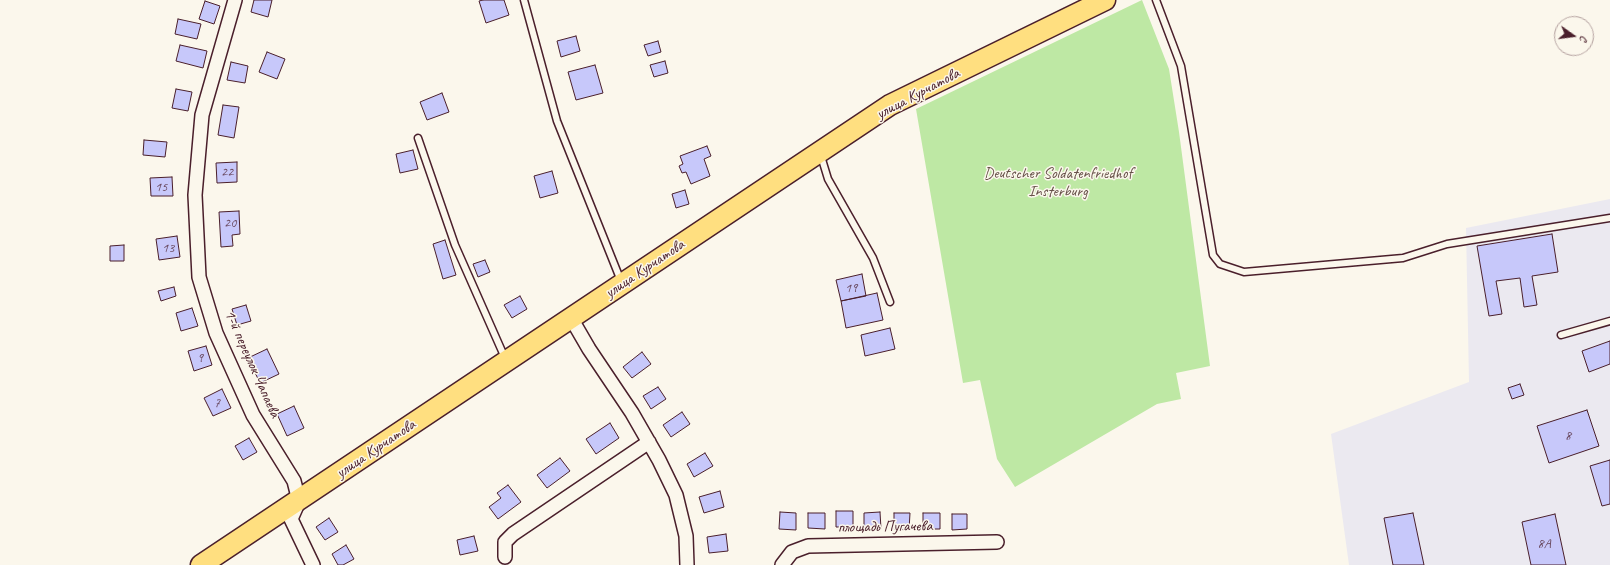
<!DOCTYPE html>
<meta charset="utf-8">
<style>
body{margin:0}
#map{position:relative;width:1610px;height:565px;overflow:hidden;background:#fbf7ec;font-family:Caveat,sans-serif}
canvas{display:block}
.north{position:absolute;left:1554px;top:16px;width:40px;height:40px;box-sizing:border-box;background:#fbf7ec;border:1px solid #b4a19f;border-radius:50%;rotate:104deg;font-size:11px;font-weight:700;line-height:16px;text-align:center;color:#4a1f2b}
.north::after{content:'';display:block;margin:auto;width:14px;height:18px;background:#4a1f2b;clip-path:polygon(50% 0,100% 100%,50% 72%,0 100%)}
</style>
<div id="map">
<canvas width="1610" height="565"></canvas>
<div class="north">С</div>
</div>
<script>
const c = document.querySelector('canvas').getContext('2d');
c.lineJoin = 'round';
function paint(path, color) { c.fillStyle = color; c.fill(path, 'evenodd'); }
const poly = rows => new Path2D(rows.map(r => 'M' + r).join(''));
function stroke(path, color, width, dash) { c.strokeStyle = color; c.lineWidth = width; c.lineCap = dash ? 'butt' : 'round'; c.setLineDash(dash || []); c.stroke(path); }
function write(font, color, halo, rows, align = 'center') {
  c.font = font + ' Caveat,sans-serif'; c.lineWidth = 3; c.setLineDash([]); c.textBaseline = 'middle'; c.strokeStyle = halo; c.fillStyle = color; for (const [text, x, y, turn = 0] of rows) {
    c.save(); c.translate(x, y); c.rotate((+turn || 0) * Math.PI / 180); c.textAlign = isNaN(turn) ? turn : align; if (halo) c.strokeText(text, 0, 0); c.fillText(text, 0, 0); c.restore();
  }
}
paint(poly([
 [1610,199,1610,565,1349,565,1331,434,1469,382,1466,228]
]), '#ebe9f0');
paint(poly([
 [1142,0,1169,69,1179,132,1210,366,1176,373,1181,399,1157,404,1015,487,997,459,980,380,963,383,916,109]
]), '#bee8a4');
const building = poly([
 [254,0,272,0,268,17,251,12,254,0],
 [483,0,504,0,509,15,486,23,479,1,483,0],
 [205,1,220,6,214,24,199,19,205,1],
 [178,19,201,24,197,39,175,34,178,19],
 [576,36,580,51,561,57,557,41,576,36],
 [658,41,661,52,648,56,644,45,658,41],
 [180,45,207,51,203,68,176,61,180,45],
 [267,52,285,59,277,79,259,72,267,52],
 [665,61,668,73,654,77,650,65,665,61],
 [231,62,248,66,245,83,227,80,231,62],
 [595,65,603,93,576,100,568,72,595,65],
 [176,89,192,92,188,111,172,108,176,89],
 [442,93,449,112,427,120,420,102,442,93],
 [223,105,239,107,234,138,218,135,223,105],
 [144,140,167,142,165,157,143,155,144,140],
 [707,146,711,156,704,159,710,176,691,184,686,172,682,173,679,166,683,164,680,156,707,146],
 [413,150,418,169,400,173,396,154,413,150],
 [237,162,237,182,217,183,216,163,237,162],
 [552,171,558,193,540,198,534,176,552,171],
 [172,177,173,196,151,196,150,178,172,177],
 [685,190,689,204,676,208,672,194,685,190],
 [239,211,240,234,232,235,233,246,221,247,219,212,239,211],
 [1552,234,1558,272,1532,276,1537,305,1524,307,1520,278,1496,281,1502,314,1489,316,1477,246,1552,234],
 [177,236,180,257,159,260,156,239,177,236],
 [445,240,456,275,443,279,433,244,445,240],
 [124,245,124,261,110,261,110,246,124,245],
 [485,260,490,272,478,277,473,264,485,260],
 [862,274,866,296,841,301,836,280,862,274],
 [174,287,176,296,161,301,158,291,174,287],
 [877,293,883,320,846,328,841,301,877,293],
 [520,296,527,309,512,318,504,305,520,296],
 [246,305,251,321,237,325,232,309,246,305],
 [192,308,198,326,181,331,176,313,192,308],
 [890,328,895,349,865,356,861,335,890,328],
 [1610,341,1610,364,1589,372,1582,351,1610,341],
 [206,346,212,365,194,371,188,351,206,346],
 [267,349,279,374,260,383,248,358,267,349],
 [642,352,651,364,632,378,623,367,642,352],
 [1520,384,1524,395,1512,399,1508,388,1520,384],
 [658,387,666,399,651,409,643,396,658,387],
 [222,389,231,408,213,416,204,398,222,389],
 [294,406,304,428,287,436,277,414,294,406],
 [1587,410,1599,446,1549,463,1537,426,1587,410],
 [682,412,690,424,671,437,663,425,682,412],
 [610,423,619,438,596,454,586,439,610,423],
 [249,438,257,452,243,460,235,446,249,438],
 [705,453,713,466,694,477,687,464,705,453],
 [560,458,570,471,547,488,537,475,560,458],
 [1610,460,1610,504,1602,506,1590,466,1610,460],
 [508,485,521,502,498,519,489,507,501,498,497,493,508,485],
 [720,491,724,507,704,513,699,497,720,491],
 [836,511,853,511,853,527,836,527,836,511],
 [780,512,796,513,796,530,779,529,780,512],
 [880,512,881,529,864,529,864,513,880,512],
 [808,513,825,513,825,529,808,528,808,513],
 [894,513,910,513,909,530,894,529,894,513],
 [923,513,940,513,940,529,923,529,923,513],
 [1413,513,1424,565,1393,565,1384,518,1413,513],
 [952,514,967,514,967,529,952,530,952,514],
 [1555,514,1566,565,1531,565,1522,522,1555,514],
 [329,518,338,532,325,540,316,527,329,518],
 [726,534,728,551,709,553,707,537,726,534],
 [474,536,478,551,460,555,457,540,474,536],
 [346,545,354,559,343,565,338,565,332,554,346,545]
]);
paint(building, '#c7c8fa');
stroke(building, '#4a1f2b', 1);
const service = poly([
 [524,0,557,121,621,281],
 [1156,0,1181,66,1213,255,1220,264,1244,272,1403,258,1447,244,1610,218],
 [418,138,455,245,505,358],
 [821,156,828,179,873,258,890,302],
 [1561,335,1610,321]
]);
const minor = poly([
 [235,0,202,115,195,195,199,277,216,333,253,415,294,481,299,501,291,519,313,565],
 [571,318,589,349,632,413,659,460,676,495,686,536,687,565],
 [505,557,505,542,513,534,649,442],
 [782,565,792,552,808,546,997,542]
]);
const primary = poly([
 [201,565,890,105,1105,0]
]);
stroke(service, '#4a1f2b', 9);
stroke(minor, '#4a1f2b', 16);
stroke(primary, '#4a1f2b', 23);
stroke(service, '#fbf7ec', 6);
stroke(minor, '#fbf7ec', 13);
stroke(primary, '#ffdf80', 20);
write('14px', '#69495f', null, [
 ["22",227,172],
 ["15",161,187],
 ["20",230,223],
 ["13",168,248],
 ["19",851,288],
 ["9",200,358],
 ["7",217,403],
 ["8",1568,436],
 ["8А",1544,544]
]);
write('16px', '#4a1f2b', '#fbf7ec', [
 ["улица Курчатова",918,94,-28],
 ["улица Курчатова",645,269,-34],
 ["1-й переулок Чапаева",252,364,66],
 ["улица Курчатова",376,449,-34],
 ["площадь Пугачева",885,527,-1]
]);
write('16px', '#675149', '#fbf7ec', [
 ["Deutscher Soldatenfriedhof",1058,174],
 ["Insterburg",1058,192]
]);
</script>
